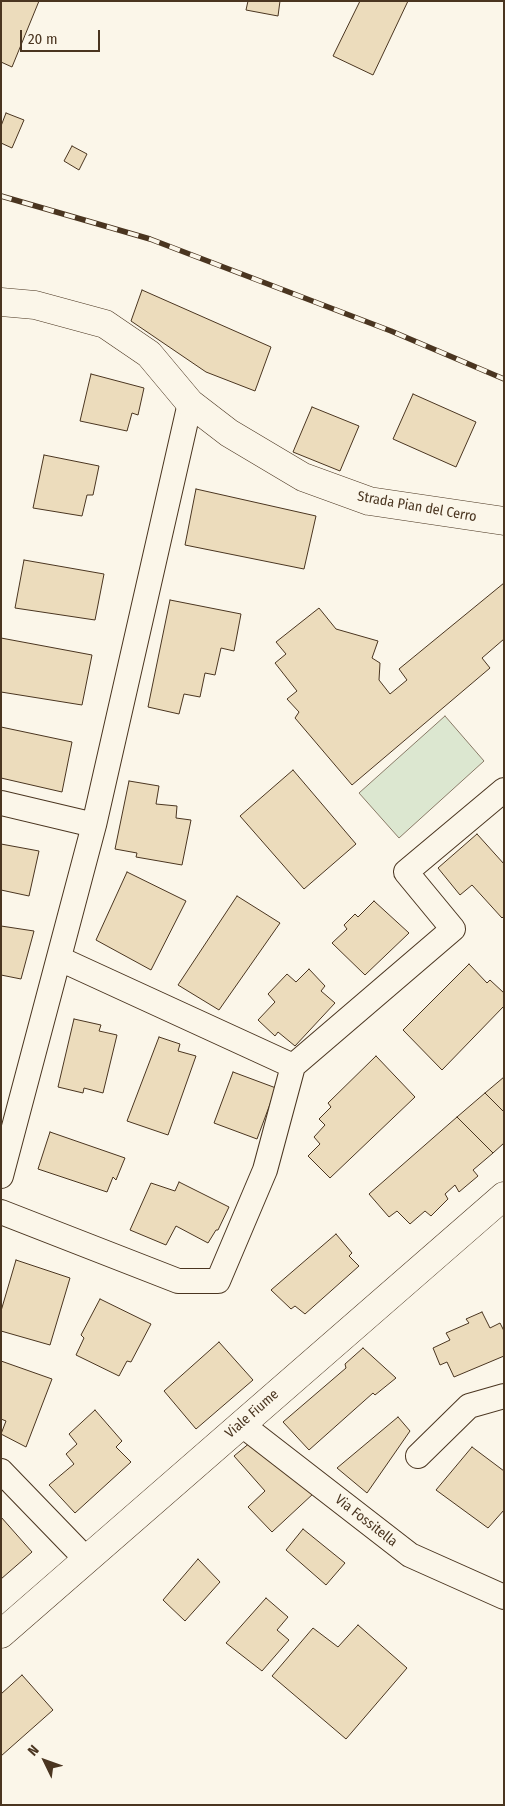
<!DOCTYPE html>
<style>
body{margin:0}
#map{position:relative;width:505px;height:1806px;overflow:hidden;background:#fbf6e9;font-family:"Fira Sans Condensed",sans-serif}
canvas{display:block}
.frame{position:absolute;inset:0;border:2px solid #4a3520;pointer-events:none}
.north{position:absolute;left:20px;top:1736px;width:50px;height:50px;-webkit-text-stroke:4px #fbf6e9;paint-order:stroke;rotate:312deg;font-size:14px;font-weight:700;line-height:20px;text-align:center;color:#4a3520}
.north::after{content:'';display:block;margin:auto;width:18px;height:22px;background:#4a3520;clip-path:polygon(50% 0,100% 100%,50% 72%,0 100%)}
.scale{position:absolute;left:20px;top:30px;width:80px;height:22px;box-sizing:border-box;border:2px solid #4a3520;border-top:0;padding-left:6px;font-size:15px;line-height:18px;white-space:nowrap;color:#4a3520;-webkit-text-stroke:4px #fbf6e9;paint-order:stroke}
</style>
<div id="map">
<canvas width="505" height="1806"></canvas>
<div class="frame"></div>
<div class="north">N</div>
<div class="scale">20 m</div>
</div>
<script>
const c = document.querySelector('canvas').getContext('2d');
c.lineJoin = 'round';
function paint(path, color) { c.fillStyle = color; c.fill(path, 'evenodd'); }
const poly = rows => new Path2D(rows.map(r => 'M' + r).join(''));
function stroke(path, color, width, dash) { c.strokeStyle = color; c.lineWidth = width; c.lineCap = dash ? 'butt' : 'round'; c.setLineDash(dash || []); c.stroke(path); }
function write(font, color, halo, rows, align = 'center') {
  c.font = font + ' "Fira Sans Condensed",sans-serif'; c.lineWidth = 4; c.setLineDash([]); c.textBaseline = 'middle'; c.strokeStyle = halo; c.fillStyle = color; for (const [text, x, y, turn = 0] of rows) {
    c.save(); c.translate(x, y); c.rotate((+turn || 0) * Math.PI / 180); c.textAlign = isNaN(turn) ? turn : align; if (halo) c.strokeText(text, 0, 0); c.fillText(text, 0, 0); c.restore();
  }
}
const green = poly([
 [445,716,484,761,399,838,359,793,445,716]
]);
paint(green, '#dce7d0');
stroke(green, '#887966', 1);
const building = poly([
 [1,1,39,1,12,67,1,62,1,1],
 [248,1,280,1,278,16,246,10,248,1],
 [360,1,408,1,373,75,333,56,360,1],
 [6,113,24,120,12,148,1,143,1,126,6,113],
 [72,146,87,154,79,170,64,161,72,146],
 [142,290,271,347,255,391,206,372,131,321,142,290],
 [91,374,144,388,138,415,132,413,127,431,80,421,91,374],
 [413,394,476,422,456,467,393,439,413,394],
 [312,407,359,426,340,471,293,452,312,407],
 [44,455,99,466,93,495,87,495,82,516,33,508,44,455],
 [196,489,316,516,304,569,185,545,196,489],
 [24,560,104,574,95,620,15,608,24,560],
 [504,583,504,639,482,658,490,668,352,785,295,718,299,712,287,699,297,691,275,663,286,654,276,642,319,608,336,629,378,641,372,658,380,663,379,680,390,694,407,680,399,669,504,583],
 [170,600,241,614,234,651,221,648,215,675,205,673,200,697,184,694,179,714,148,707,170,600],
 [1,638,92,655,82,705,1,692,1,638],
 [1,727,72,742,62,792,1,778,1,727],
 [293,770,356,844,304,889,240,816,293,770],
 [129,781,159,786,156,804,177,806,176,818,191,820,182,865,136,857,137,853,115,849,129,781],
 [477,834,504,864,504,916,502,918,472,885,460,895,438,868,477,834],
 [1,844,39,851,29,896,1,890,1,844],
 [127,872,186,901,151,970,96,940,127,872],
 [237,896,280,923,219,1010,178,985,237,896],
 [374,901,409,933,365,975,332,943,347,929,344,925,355,914,358,917,374,901],
 [1,926,34,931,21,979,1,975,1,926],
 [469,964,487,983,490,980,504,993,504,1006,442,1070,403,1030,469,964],
 [309,969,325,986,321,991,335,1003,295,1046,278,1032,275,1036,258,1020,275,1002,268,994,287,974,296,982,309,969],
 [74,1019,101,1025,99,1031,117,1035,103,1093,84,1088,83,1093,58,1087,74,1019],
 [159,1037,180,1044,178,1051,196,1056,168,1135,127,1121,159,1037],
 [376,1056,415,1097,330,1178,308,1156,320,1144,314,1137,325,1125,319,1119,331,1107,328,1103,376,1056],
 [233,1072,276,1088,257,1139,214,1123,233,1072],
 [504,1077,504,1112,485,1093,504,1077],
 [485,1093,504,1112,504,1143,493,1153,457,1117,485,1093],
 [457,1117,493,1153,473,1170,478,1176,459,1192,455,1185,445,1194,448,1199,431,1216,425,1211,410,1224,397,1211,389,1217,369,1194,457,1117],
 [50,1132,125,1158,116,1180,113,1177,107,1192,38,1169,50,1132],
 [179,1182,229,1207,218,1230,216,1230,208,1243,176,1226,166,1245,130,1230,151,1183,175,1191,179,1182],
 [336,1234,352,1253,349,1256,359,1266,305,1314,295,1306,291,1309,271,1290,336,1234],
 [16,1260,70,1278,50,1345,1,1331,1,1311,16,1260],
 [100,1299,151,1324,131,1362,127,1361,119,1376,76,1355,84,1338,81,1335,100,1299],
 [482,1312,490,1328,500,1323,504,1331,504,1356,454,1377,447,1362,440,1365,433,1348,450,1340,446,1333,469,1323,466,1319,482,1312],
 [219,1342,253,1380,196,1429,164,1391,219,1342],
 [363,1348,396,1378,375,1395,373,1393,309,1450,283,1422,346,1368,345,1364,363,1348],
 [1,1361,52,1379,26,1447,1,1434,6,1421,1,1419,1,1361],
 [95,1410,122,1441,116,1447,131,1462,75,1513,49,1485,74,1464,66,1454,77,1444,69,1434,95,1410],
 [398,1417,410,1431,367,1493,337,1468,398,1417],
 [257,1437,314,1493,272,1532,248,1507,265,1491,234,1456,257,1437],
 [472,1447,504,1471,504,1510,488,1528,436,1490,472,1447],
 [1,1517,32,1552,1,1579,1,1517],
 [303,1529,345,1563,326,1585,286,1550,303,1529],
 [198,1559,220,1582,185,1621,163,1600,198,1559],
 [266,1598,288,1617,277,1630,289,1640,262,1671,226,1643,266,1598],
 [358,1625,407,1668,346,1739,272,1676,313,1628,338,1647,358,1625],
 [22,1675,53,1710,1,1756,1,1694,22,1675]
]);
paint(building, '#ecdcbc');
stroke(building, '#4a3520', 1);
const minor = poly([
 [1,803,94,825],
 [60,959,293,1066],
 [1,1176,94,825,190,403],
 [1,1212,178,1281,218,1281,265,1170,293,1066,453,929,406,872,504,790],
 [241,1424,410,1555,504,1597],
 [418,1456,469,1406,504,1396],
 [1,1471,86,1559]
]);
const tertiary = poly([
 [1,302,35,305,105,324,149,354,190,403,229,433,303,477,369,501,504,521]
]);
const secondary = poly([
 [1,1634,504,1196]
]);
stroke(minor, '#4a3520', 26);
stroke(tertiary, '#4a3520', 29);
stroke(secondary, '#4a3520', 29);
stroke(minor, '#fbf6e9', 24);
stroke(tertiary, '#fbf6e9', 28);
stroke(secondary, '#fbf6e9', 28);
const rail = poly([
 [1,196,150,239,391,331,504,379]
]);
stroke(rail, '#4a3520', 5.5);
stroke(rail, '#fbf6e9', 4, [11]);
write('14px', '#4a3520', '#fbf6e9', [
 ["Strada Pian del Cerro",417,507,10],
 ["Viale Fiume",252,1414,-41],
 ["Via Fossitella",366,1521,38]
]);
</script>
